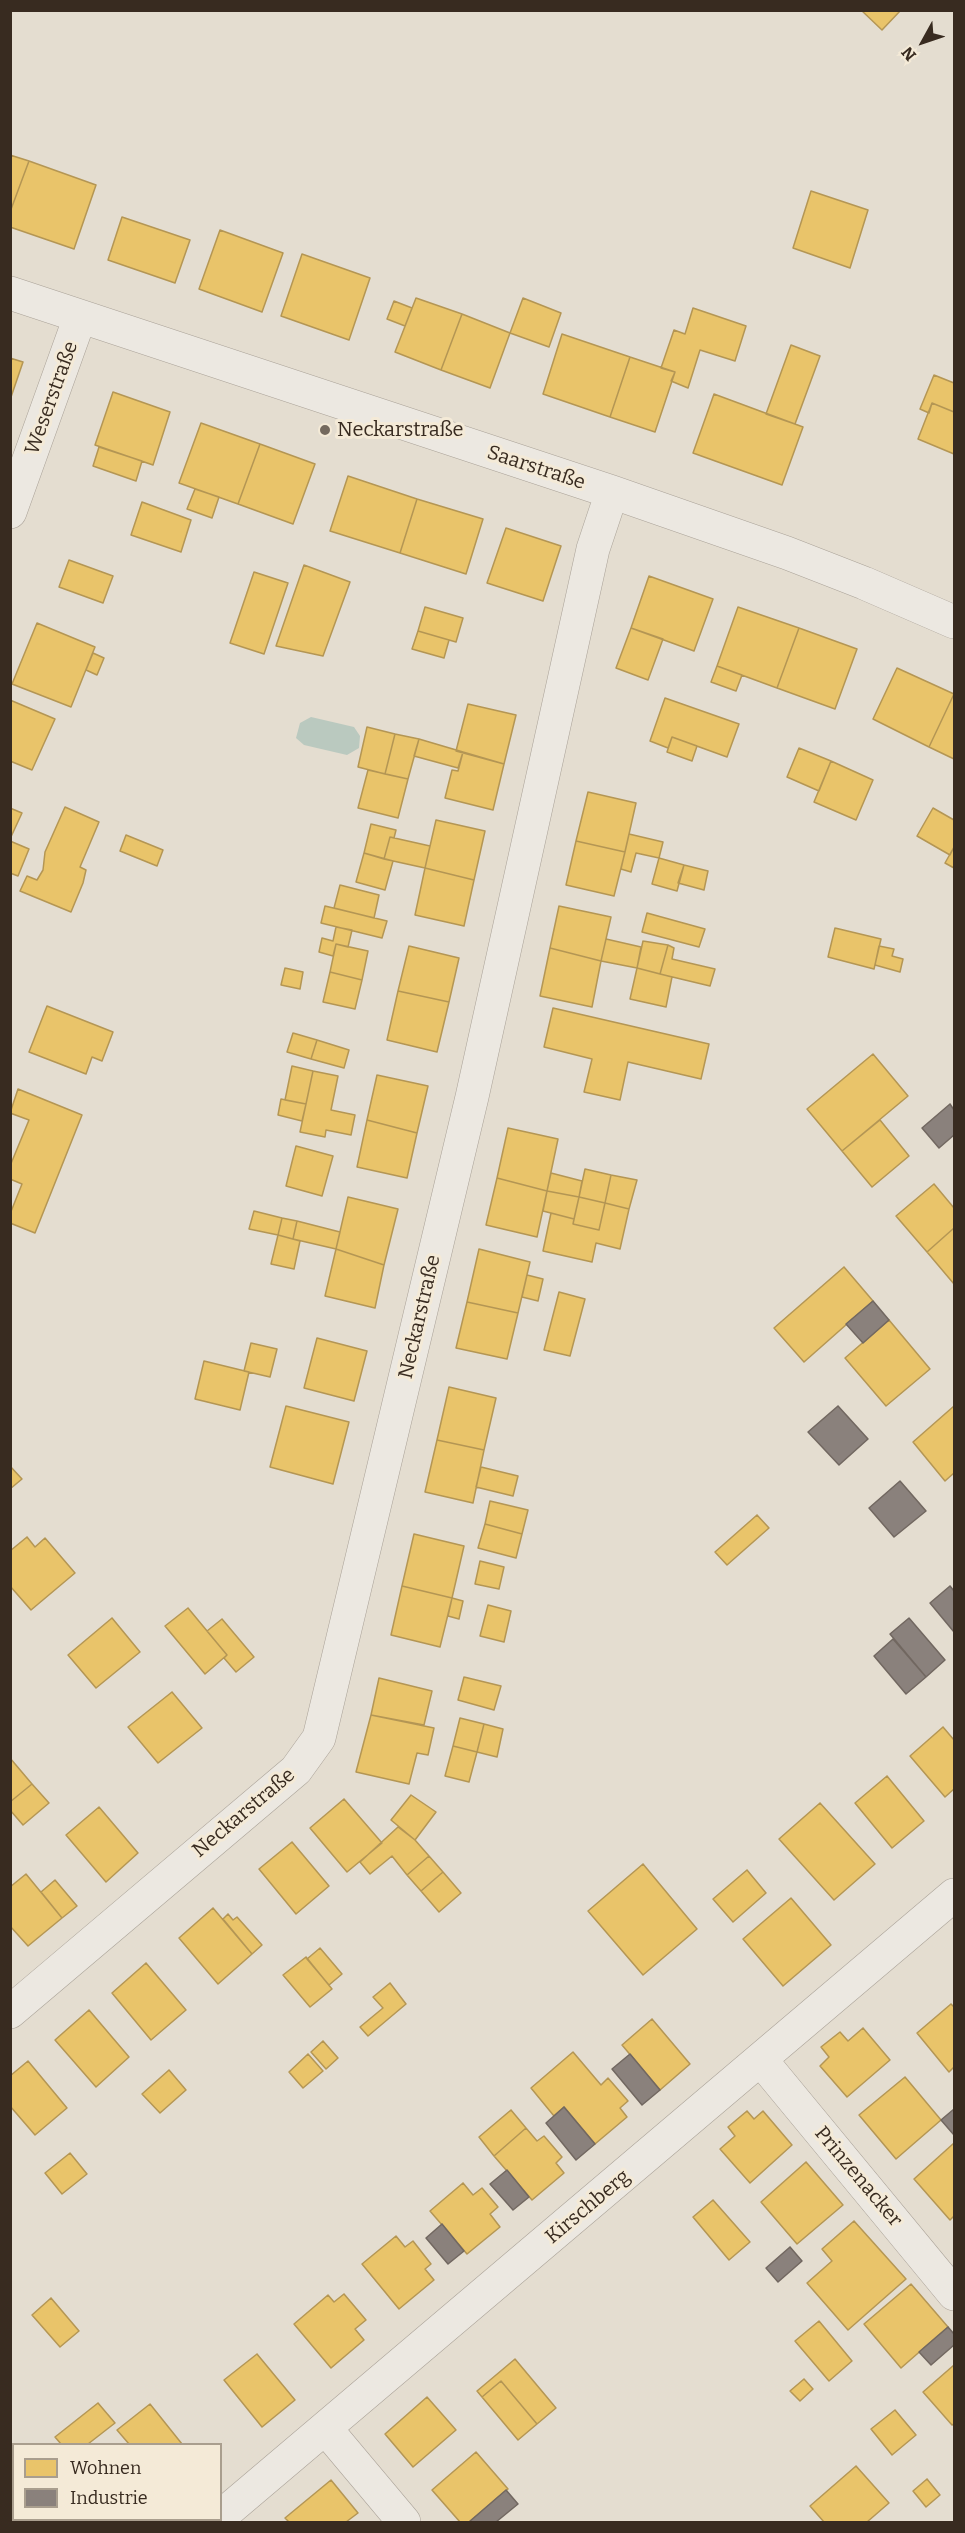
<!DOCTYPE html>
<meta charset="utf-8">
<style>
body{margin:0}
#map{position:relative;width:965px;height:2533px;overflow:hidden;background:#e4ddd0;font-family:Bitter,serif}
canvas{display:block}
.frame{position:absolute;inset:0;border:12px solid #382b20;pointer-events:none}
.legend{position:absolute;left:12px;top:2443px;width:210px;height:78px;box-sizing:border-box;background:#f4ead7;border:2px solid #a99e8e;margin:0;padding:8px 10px;list-style:none;font-size:18px;color:#382b20}
.legend li{display:flex;align-items:center;gap:12px;height:30px}
.legend b{width:30px;border:2px solid #a99e8e}
.north{position:absolute;left:893px;top:12px;width:60px;height:60px;-webkit-text-stroke:4px #f4ead7;paint-order:stroke;rotate:230deg;font-size:16px;font-weight:700;line-height:24px;text-align:center;color:#382b20}
.north::after{content:'';display:block;margin:auto;width:21px;height:27px;background:#382b20;clip-path:polygon(50% 0,100% 100%,50% 72%,0 100%)}
</style>
<div id="map">
<canvas width="965" height="2533"></canvas>
<div class="frame"></div>
<ul class="legend">
<li><b style="height:16px;background:#e9c46a"></b>Wohnen</li>
<li><b style="height:16px;background:#8a817c"></b>Industrie</li>
</ul>
<div class="north">N</div>
</div>
<script>
const c = document.querySelector('canvas').getContext('2d');
c.lineJoin = 'round';
function paint(path, color) { c.fillStyle = color; c.fill(path, 'evenodd'); }
const poly = rows => new Path2D(rows.map(r => 'M' + r).join(''));
function stroke(path, color, width, dash) { c.strokeStyle = color; c.lineWidth = width; c.lineCap = dash ? 'butt' : 'round'; c.setLineDash(dash || []); c.stroke(path); }
function write(font, color, halo, rows, align = 'center') {
  c.font = font + ' Bitter,serif'; c.lineWidth = 6; c.setLineDash([]); c.textBaseline = 'middle'; c.strokeStyle = halo; c.fillStyle = color; for (const [text, x, y, turn = 0] of rows) {
    c.save(); c.translate(x, y); c.rotate((+turn || 0) * Math.PI / 180); c.textAlign = isNaN(turn) ? turn : align; if (halo) c.strokeText(text, 0, 0); c.fillText(text, 0, 0); c.restore();
  }
}
paint(poly([
 [311,717,354,727,360,736,359,748,347,755,304,745,296,738,300,723]
]), '#bac9bf');
const homes = poly([
 [861,10,901,10,882,30,861,10],
 [10,155,29,161,10,212,10,155],
 [29,161,96,185,74,249,10,227,10,212,29,161],
 [811,191,868,210,850,268,793,248,811,191],
 [122,217,190,240,175,283,108,260,122,217],
 [220,230,283,253,262,312,199,289,220,230],
 [302,254,370,278,349,340,281,316,302,254],
 [416,298,462,314,441,370,395,352,416,298],
 [523,298,561,313,549,347,510,333,523,298],
 [394,301,412,308,405,326,387,319,394,301],
 [693,308,746,326,735,361,700,350,688,388,671,381,675,372,661,368,674,330,685,334,693,308],
 [462,314,510,333,490,388,441,370,462,314],
 [562,334,630,357,610,417,543,394,562,334],
 [791,345,820,356,795,424,766,414,791,345],
 [630,357,675,372,655,432,610,417,630,357],
 [10,358,23,362,10,400,10,358],
 [934,375,954,383,954,412,932,403,929,413,920,409,934,375],
 [113,392,170,412,153,465,95,445,113,392],
 [714,394,803,427,782,485,693,453,714,394],
 [932,403,954,412,954,454,918,439,932,403],
 [201,423,260,444,238,504,179,483,201,423],
 [260,444,315,464,293,524,238,504,260,444],
 [99,447,142,461,136,481,93,466,99,447],
 [348,476,417,499,400,553,330,531,348,476],
 [195,489,219,497,212,518,187,509,195,489],
 [417,499,483,519,466,574,400,553,417,499],
 [142,502,191,520,181,552,131,535,142,502],
 [506,528,561,546,543,601,487,583,506,528],
 [69,560,113,576,103,603,59,587,69,560],
 [304,565,350,582,323,656,276,646,304,565],
 [254,572,288,583,264,654,230,643,254,572],
 [649,576,713,599,694,651,631,628,649,576],
 [425,607,463,618,456,642,418,631,425,607],
 [738,607,799,628,777,688,717,666,738,607],
 [37,623,95,647,71,707,12,684,37,623],
 [631,628,663,639,648,680,616,668,631,628],
 [799,628,857,649,835,709,777,688,799,628],
 [418,631,449,640,444,658,412,649,418,631],
 [93,653,104,658,97,675,86,670,93,653],
 [717,666,742,675,736,691,711,682,717,666],
 [897,668,954,694,929,747,873,719,897,668],
 [954,694,954,759,929,747,954,694],
 [665,698,739,724,727,757,672,737,668,748,650,741,665,698],
 [10,700,55,719,32,770,10,761,10,700],
 [468,704,516,715,504,764,456,751,468,704],
 [367,727,395,734,385,774,358,767,367,727],
 [395,734,419,739,408,779,385,774,395,734],
 [672,737,697,746,692,761,667,752,672,737],
 [419,739,463,752,458,768,414,756,419,739],
 [799,748,831,761,819,791,787,777,799,748],
 [463,752,504,764,493,810,445,798,452,770,458,771,463,752],
 [831,761,873,780,856,820,814,802,831,761],
 [368,770,408,779,398,818,358,808,368,770],
 [588,792,636,803,625,852,576,841,588,792],
 [65,807,99,822,80,867,86,870,83,883,71,912,20,891,27,876,37,880,43,870,45,852,65,807],
 [10,808,22,813,10,839,10,808],
 [933,808,954,820,954,847,950,855,917,836,933,808],
 [436,820,485,831,474,880,425,868,436,820],
 [371,824,396,830,394,838,390,837,384,859,364,853,371,824],
 [629,834,663,842,659,858,636,853,631,872,621,869,629,834],
 [126,835,163,850,157,866,120,851,126,835],
 [390,837,430,846,425,868,384,859,390,837],
 [10,841,29,849,18,876,10,873,10,841],
 [576,841,625,852,614,896,566,885,576,841],
 [954,847,954,868,945,863,954,847],
 [364,853,393,861,385,890,356,882,364,853],
 [659,858,684,865,677,891,652,884,659,858],
 [684,865,708,871,704,890,678,883,684,865],
 [425,868,474,880,464,926,415,915,425,868],
 [340,885,379,895,374,918,334,908,340,885],
 [325,906,387,921,382,938,321,923,325,906],
 [559,906,611,917,601,961,550,948,559,906],
 [647,913,705,929,699,947,642,932,647,913],
 [336,927,352,930,348,947,336,944,333,956,319,952,322,938,333,941,336,927],
 [835,928,881,939,874,969,828,957,835,928],
 [606,939,641,947,637,968,601,961,606,939],
 [643,941,668,945,660,974,637,968,643,941],
 [336,944,368,951,362,980,330,972,336,944],
 [668,945,674,948,672,959,715,969,710,986,660,974,668,945],
 [409,946,459,958,449,1002,398,991,409,946],
 [879,946,894,949,892,956,903,959,900,972,875,965,879,946],
 [550,948,601,961,592,1007,540,996,550,948],
 [285,968,303,972,300,989,281,985,285,968],
 [637,968,672,977,666,1007,630,999,637,968],
 [330,972,362,980,355,1009,323,1002,330,972],
 [398,991,449,1002,437,1052,387,1040,398,991],
 [47,1006,113,1032,102,1061,92,1057,86,1074,29,1052,47,1006],
 [553,1008,709,1044,701,1079,628,1062,620,1100,584,1092,592,1059,544,1047,553,1008],
 [293,1033,317,1040,311,1059,287,1052,293,1033],
 [317,1040,349,1050,344,1068,311,1059,317,1040],
 [873,1054,908,1096,842,1151,807,1109,873,1054],
 [292,1066,313,1071,306,1104,285,1100,292,1066],
 [313,1071,338,1076,331,1110,355,1115,351,1135,326,1130,325,1137,300,1132,313,1071],
 [377,1075,428,1086,417,1133,367,1120,377,1075],
 [18,1089,82,1115,35,1233,10,1223,10,1214,22,1184,10,1179,10,1166,29,1120,10,1113,18,1089],
 [281,1099,306,1104,302,1121,278,1115,281,1099],
 [367,1120,417,1133,407,1178,357,1167,367,1120],
 [880,1120,909,1156,872,1187,842,1151,880,1120],
 [508,1128,558,1139,547,1191,497,1178,508,1128],
 [296,1146,333,1156,322,1196,286,1186,296,1146],
 [585,1169,611,1175,605,1203,579,1197,585,1169],
 [551,1173,582,1181,579,1197,547,1191,551,1173],
 [611,1175,637,1180,629,1209,605,1203,611,1175],
 [497,1178,547,1191,537,1237,486,1225,497,1178],
 [934,1184,954,1208,954,1228,927,1252,896,1216,934,1184],
 [547,1191,579,1197,574,1219,543,1211,547,1191],
 [348,1197,398,1209,384,1265,336,1249,348,1197],
 [579,1197,605,1203,599,1230,573,1224,579,1197],
 [605,1203,629,1209,620,1249,596,1243,592,1262,543,1251,551,1213,574,1219,573,1224,599,1230,605,1203],
 [254,1211,282,1218,278,1235,249,1229,254,1211],
 [282,1218,297,1221,293,1239,278,1235,282,1218],
 [297,1221,340,1232,336,1249,293,1239,297,1221],
 [954,1228,954,1284,927,1252,954,1228],
 [278,1235,300,1241,294,1269,271,1264,278,1235],
 [336,1249,384,1265,375,1308,325,1296,336,1249],
 [479,1249,530,1262,518,1313,467,1302,479,1249],
 [844,1267,873,1301,804,1362,774,1328,844,1267],
 [527,1275,543,1279,538,1301,522,1297,527,1275],
 [559,1292,585,1299,570,1356,544,1350,559,1292],
 [467,1302,518,1313,507,1359,456,1348,467,1302],
 [889,1320,930,1369,886,1406,845,1358,889,1320],
 [317,1338,367,1351,354,1401,304,1388,317,1338],
 [251,1343,277,1349,270,1377,244,1371,251,1343],
 [204,1361,249,1372,240,1410,195,1399,204,1361],
 [449,1387,496,1398,484,1450,437,1440,449,1387],
 [286,1406,349,1422,333,1484,270,1467,286,1406],
 [954,1406,954,1473,945,1481,913,1442,954,1406],
 [437,1440,484,1450,473,1503,425,1492,437,1440],
 [10,1466,22,1479,10,1489,10,1466],
 [481,1467,518,1476,513,1496,476,1487,481,1467],
 [490,1501,528,1510,522,1534,485,1524,490,1501],
 [757,1515,769,1528,727,1565,715,1552,757,1515],
 [485,1524,522,1534,516,1558,478,1548,485,1524],
 [414,1534,464,1546,452,1598,402,1586,414,1534],
 [27,1537,35,1547,45,1538,75,1573,31,1610,10,1586,10,1551,27,1537],
 [480,1561,504,1567,499,1589,475,1584,480,1561],
 [402,1586,452,1598,440,1647,391,1635,402,1586],
 [452,1598,463,1601,459,1619,448,1616,452,1598],
 [488,1605,511,1611,504,1642,480,1636,488,1605],
 [188,1608,227,1655,205,1674,165,1626,188,1608],
 [112,1618,140,1652,96,1688,68,1655,112,1618],
 [222,1619,254,1657,236,1672,224,1658,227,1655,207,1631,222,1619],
 [464,1677,501,1686,494,1710,458,1700,464,1677],
 [379,1678,432,1691,424,1725,371,1715,379,1678],
 [172,1692,202,1728,158,1763,128,1727,172,1692],
 [371,1715,434,1728,428,1755,417,1753,409,1784,356,1772,371,1715],
 [460,1718,484,1724,477,1752,453,1746,460,1718],
 [484,1724,503,1729,497,1757,477,1752,484,1724],
 [943,1727,954,1740,954,1789,945,1797,910,1756,943,1727],
 [453,1746,477,1752,469,1782,445,1776,453,1746],
 [10,1758,32,1784,10,1802,10,1758],
 [887,1776,924,1821,892,1848,855,1803,887,1776],
 [32,1784,49,1803,23,1825,10,1810,10,1802,32,1784],
 [411,1795,436,1812,415,1840,391,1820,411,1795],
 [344,1799,382,1843,347,1872,310,1828,344,1799],
 [820,1803,875,1864,834,1900,779,1839,820,1803],
 [99,1807,138,1853,106,1882,66,1835,99,1807],
 [398,1827,415,1840,429,1856,407,1875,392,1856,370,1874,360,1862,398,1827],
 [292,1842,329,1886,296,1914,259,1869,292,1842],
 [429,1856,443,1872,421,1891,407,1875,429,1856],
 [643,1864,697,1929,643,1975,588,1911,643,1864],
 [747,1870,766,1893,733,1922,713,1899,747,1870],
 [443,1872,461,1893,439,1912,421,1891,443,1872],
 [26,1874,62,1918,28,1946,10,1926,10,1887,26,1874],
 [55,1880,77,1906,62,1918,41,1892,55,1880],
 [791,1898,831,1945,783,1986,743,1939,791,1898],
 [213,1908,252,1954,218,1984,179,1938,213,1908],
 [228,1914,233,1920,237,1917,262,1945,252,1954,223,1919,228,1914],
 [320,1948,342,1974,329,1985,307,1959,320,1948],
 [306,1957,332,1989,310,2007,283,1975,306,1957],
 [146,1963,186,2010,151,2040,112,1993,146,1963],
 [390,1983,406,2004,368,2036,360,2027,383,2008,373,1997,390,1983],
 [951,2004,954,2007,954,2067,949,2072,917,2033,951,2004],
 [89,2010,129,2057,96,2087,55,2040,89,2010],
 [652,2019,690,2064,660,2090,622,2045,652,2019],
 [863,2028,890,2060,847,2097,820,2066,829,2057,821,2047,840,2032,848,2041,863,2028],
 [323,2041,338,2058,326,2069,311,2052,323,2041],
 [573,2052,601,2085,608,2078,628,2101,620,2108,627,2117,595,2144,564,2107,554,2116,531,2088,573,2052],
 [308,2054,323,2071,303,2088,289,2072,308,2054],
 [28,2061,67,2108,35,2135,10,2106,10,2076,28,2061],
 [169,2070,186,2090,160,2113,142,2094,169,2070],
 [905,2077,941,2120,896,2159,859,2115,905,2077],
 [511,2110,526,2128,494,2156,479,2137,511,2110],
 [747,2111,754,2119,763,2111,792,2145,750,2183,720,2149,735,2136,728,2127,747,2111],
 [526,2128,537,2141,544,2136,562,2157,556,2163,564,2173,532,2200,494,2156,526,2128],
 [954,2143,954,2216,950,2220,914,2179,954,2143],
 [70,2153,87,2174,62,2194,45,2173,70,2153],
 [806,2162,843,2205,797,2244,761,2202,806,2162],
 [463,2183,473,2195,482,2188,498,2207,490,2214,500,2227,467,2254,430,2211,463,2183],
 [713,2200,750,2242,729,2260,693,2217,713,2200],
 [854,2221,906,2279,848,2330,807,2283,832,2261,822,2249,854,2221],
 [396,2236,405,2247,413,2241,431,2264,425,2269,434,2280,399,2309,362,2264,396,2236],
 [911,2284,948,2327,901,2368,864,2324,911,2284],
 [344,2294,366,2320,355,2329,364,2340,331,2368,294,2324,328,2295,334,2302,344,2294],
 [51,2298,79,2331,60,2347,32,2315,51,2298],
 [819,2321,852,2361,829,2381,795,2341,819,2321],
 [257,2354,295,2400,262,2427,224,2380,257,2354],
 [515,2359,556,2408,537,2424,501,2381,482,2397,477,2391,515,2359],
 [954,2365,954,2424,952,2425,923,2392,954,2365],
 [804,2379,813,2389,800,2401,790,2391,804,2379],
 [501,2381,537,2424,518,2440,482,2397,501,2381],
 [427,2397,456,2430,413,2467,385,2434,427,2397],
 [98,2403,115,2423,88,2444,61,2444,55,2437,98,2403],
 [150,2404,182,2444,129,2444,117,2430,150,2404],
 [895,2410,916,2435,892,2455,871,2429,895,2410],
 [476,2452,508,2489,469,2522,460,2522,432,2490,476,2452],
 [856,2466,889,2503,867,2522,824,2522,810,2506,856,2466],
 [927,2479,940,2495,926,2507,913,2491,927,2479],
 [331,2480,358,2513,346,2522,289,2522,285,2518,331,2480],
 [79,2520,137,2520,139,2522,82,2522,79,2520]
]);
paint(homes, '#e9c46a');
stroke(homes, '#b49654', 1.5);
const industry = poly([
 [950,1104,954,1110,954,1135,939,1148,922,1128,950,1104],
 [873,1301,889,1320,863,1343,846,1324,873,1301],
 [838,1406,868,1439,839,1465,808,1432,838,1406],
 [900,1481,926,1511,894,1537,869,1508,900,1481],
 [950,1586,954,1591,954,1632,930,1603,950,1586],
 [909,1618,945,1660,926,1677,890,1634,909,1618],
 [893,1639,926,1677,906,1694,874,1656,893,1639],
 [630,2054,660,2090,642,2105,612,2069,630,2054],
 [564,2107,595,2144,576,2160,546,2123,564,2107],
 [954,2109,954,2135,941,2120,954,2109],
 [507,2170,529,2197,513,2210,490,2184,507,2170],
 [442,2224,464,2251,448,2264,426,2238,442,2224],
 [790,2247,802,2261,778,2282,766,2268,790,2247],
 [948,2327,954,2334,954,2345,931,2365,919,2352,948,2327],
 [506,2490,518,2504,496,2522,469,2522,506,2490]
]);
paint(industry, '#8a817c');
stroke(industry, '#716760', 1.5);
const minor = poly([
 [10,293,612,492,787,553,864,583,954,622],
 [10,512,80,317],
 [10,2012,296,1770,319,1738,472,1097,593,549,612,492],
 [761,2060,954,2294],
 [326,2429,404,2522],
 [220,2517,954,1895]
]);
stroke(minor, '#aaa298', 34);
stroke(minor, '#ece8e1', 33);
for (const [x, y, r, color] of [
 [325,430,6,"#74695e"]
]) { const dot = new Path2D(); dot.arc(x, y, r, 0, 2 * Math.PI); c.fillStyle = color; c.fill(dot); stroke(dot, '#f4ead7', 2); }
write('20px', '#382b20', '#f4ead7', [
 ["Weserstraße",52,398,-70],
 ["Saarstraße",536,468,18],
 ["Neckarstraße",420,1317,-77],
 ["Neckarstraße",244,1813,-40],
 ["Prinzenacker",858,2177,50],
 ["Kirschberg",588,2207,-40]
]);
write('20px', '#382b20', '#f4ead7', [
 ["Neckarstraße",337,430]
], 'left');
</script>
